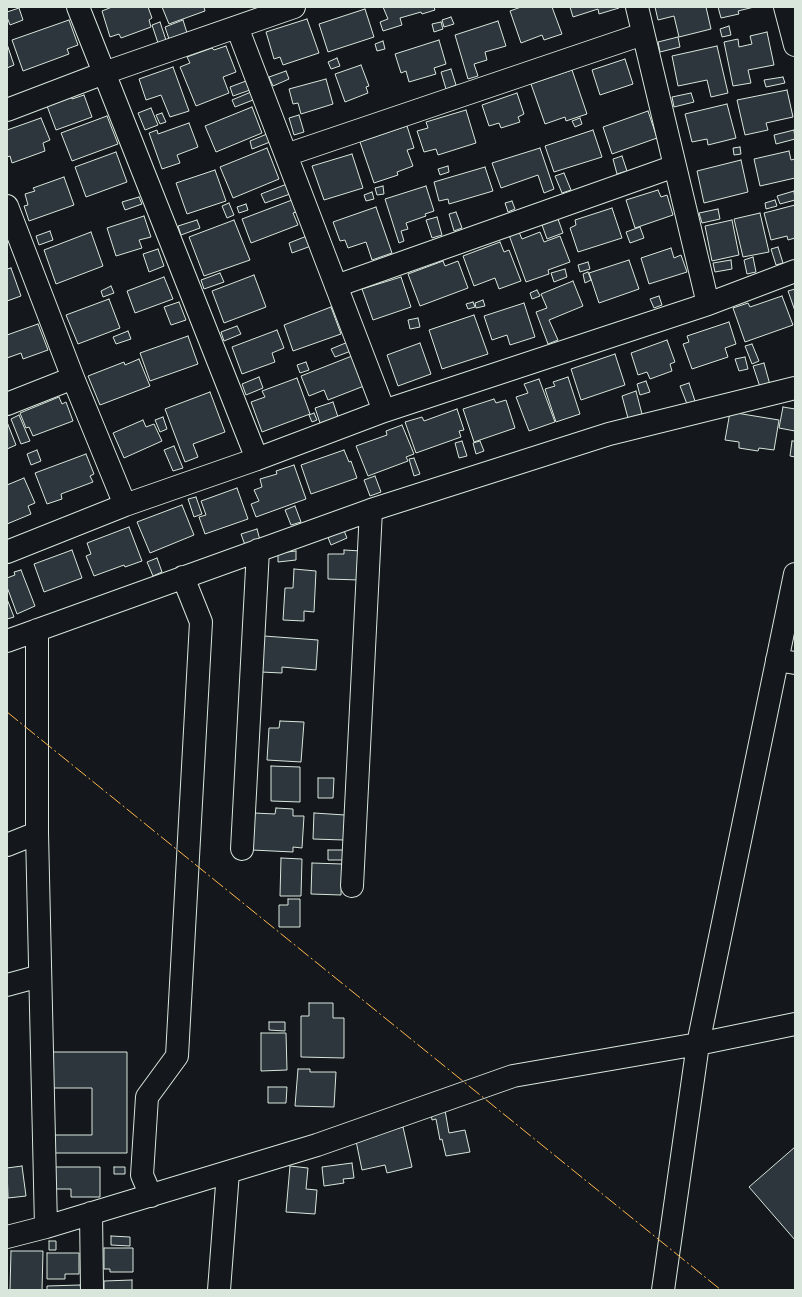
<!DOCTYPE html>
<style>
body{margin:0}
#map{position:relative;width:802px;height:1297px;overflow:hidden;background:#14181c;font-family:"Times New Roman",serif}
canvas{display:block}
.frame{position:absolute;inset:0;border:8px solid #d8e6dc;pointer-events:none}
</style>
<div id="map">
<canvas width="802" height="1297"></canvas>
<div class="frame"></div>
</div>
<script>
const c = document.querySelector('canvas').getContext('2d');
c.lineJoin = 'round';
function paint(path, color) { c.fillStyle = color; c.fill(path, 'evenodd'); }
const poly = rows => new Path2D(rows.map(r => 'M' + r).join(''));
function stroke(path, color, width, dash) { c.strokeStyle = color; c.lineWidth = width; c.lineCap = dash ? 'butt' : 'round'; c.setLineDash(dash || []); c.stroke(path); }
const building = poly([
 [112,7,148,7,152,18,149,20,151,27,121,38,119,34,110,37,102,11,112,7],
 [162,7,204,7,205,11,169,24,162,7],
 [383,7,434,7,435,10,422,14,421,12,400,18,402,25,383,31,380,22,388,19,383,7],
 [521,7,552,7,562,34,544,40,542,35,521,43,510,11,521,7],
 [570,7,619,7,619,8,599,14,598,9,573,17,570,7],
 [655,7,706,7,711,29,679,37,674,16,658,20,655,7],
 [718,7,754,7,738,11,739,14,721,18,718,7],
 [19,8,23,20,10,25,7,17,7,12,19,8],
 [365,9,374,37,328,52,319,24,365,9],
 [451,17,454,24,444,27,442,20,451,17],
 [307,19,319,53,283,65,280,57,274,59,266,32,307,19],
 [69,20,78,45,67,49,69,54,23,71,12,40,69,20],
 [183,20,187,33,169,39,165,27,183,20],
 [498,21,506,46,485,52,487,60,474,64,478,76,468,79,455,35,498,21],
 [160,22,166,40,158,43,152,25,160,22],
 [441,22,443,29,434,32,432,24,441,22],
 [729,26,731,35,722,37,720,29,729,26],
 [767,32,774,65,748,70,751,83,733,86,724,42,738,39,739,47,752,44,750,36,767,32],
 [678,37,680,47,660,52,658,42,678,37],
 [439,40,446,64,434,68,436,74,409,82,406,71,401,73,395,54,439,40],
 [383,41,385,49,377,51,375,44,383,41],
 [7,44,14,65,7,68,7,44],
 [226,46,236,72,223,77,229,93,196,106,180,67,190,63,187,57,212,48,214,50,226,46],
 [717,46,728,93,711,97,707,80,678,86,672,56,717,46],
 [337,58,340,66,331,69,328,62,337,58],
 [625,59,633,84,600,95,592,70,625,59],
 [361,65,369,86,366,87,368,93,345,102,335,74,361,65],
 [173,67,189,111,170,117,161,95,146,100,139,79,173,67],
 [451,69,456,85,446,89,441,72,451,69],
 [572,70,587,114,566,121,565,117,545,124,531,84,572,70],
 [286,71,289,79,273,86,269,77,286,71],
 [783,77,785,83,766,87,764,80,783,77],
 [326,79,333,104,301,114,298,103,293,104,289,89,326,79],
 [246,81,250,90,233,96,230,87,246,81],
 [787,90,793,117,766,123,768,130,745,135,737,100,787,90],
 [251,92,253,100,235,107,232,100,251,92],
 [517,93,524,114,518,117,520,122,501,128,499,123,489,126,482,105,517,93],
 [691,93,694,102,674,107,672,97,691,93],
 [84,95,92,117,56,130,47,106,71,97,72,99,84,95],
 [727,104,736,138,708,145,707,139,692,142,685,114,727,104],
 [252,107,262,133,216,152,205,126,252,107],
 [151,108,158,125,145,130,138,113,151,108],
 [466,110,476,143,438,155,436,149,424,152,417,131,428,128,426,122,466,110],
 [648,111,657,138,612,154,603,127,648,111],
 [162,113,166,122,160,124,156,115,162,113],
 [299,115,304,132,294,135,289,118,299,115],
 [107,116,118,144,72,161,61,133,107,116],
 [41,118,50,140,43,143,45,151,12,163,10,156,7,157,7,130,41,118],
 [580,118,582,124,575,127,572,121,580,118],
 [189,123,198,147,177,155,180,163,162,169,149,133,157,130,158,134,189,123],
 [407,126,414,148,407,150,413,166,397,172,398,175,374,183,360,142,407,126],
 [593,130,602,157,554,172,545,146,593,130],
 [794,130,795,139,776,144,774,135,794,130],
 [267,134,270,142,252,149,250,141,267,134],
 [740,147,741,154,734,155,733,148,740,147],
 [267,148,279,179,233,198,220,167,267,148],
 [540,148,554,189,544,193,538,175,501,188,492,163,540,148],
 [789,151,791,160,795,159,795,178,760,186,754,159,789,151],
 [116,152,127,182,86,197,75,167,116,152],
 [352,154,363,188,324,200,312,166,352,154],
 [622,156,627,171,617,174,613,159,622,156],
 [741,160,748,192,704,203,697,171,741,160],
 [448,166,449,172,440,175,438,169,448,166],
 [485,167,493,191,449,204,448,199,439,201,434,182,485,167],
 [215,170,226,201,187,214,176,183,215,170],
 [564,173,571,190,562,193,555,176,564,173],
 [64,177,74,205,29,221,24,206,28,205,25,194,35,191,33,188,64,177],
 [287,184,290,194,265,203,261,194,287,184],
 [383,186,384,194,377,195,375,188,383,186],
 [426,186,434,211,425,214,426,216,406,223,408,229,401,231,404,241,399,243,385,199,426,186],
 [658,190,661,197,667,195,673,215,635,228,626,200,658,190],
 [794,191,795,200,780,204,777,196,794,191],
 [372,192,374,199,366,201,364,195,372,192],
 [139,197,142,204,125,210,122,202,139,197],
 [292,200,296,212,293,213,298,225,251,243,242,219,292,200],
 [775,200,777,206,766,209,765,203,775,200],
 [512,201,515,209,508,212,505,203,512,201],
 [229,203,234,215,227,218,222,206,229,203],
 [246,204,248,210,239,213,237,207,246,204],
 [795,205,795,238,788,240,787,236,771,240,764,213,795,205],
 [376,207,392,253,372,260,366,242,348,248,345,240,340,241,333,222,376,207],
 [612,208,622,238,578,252,570,228,576,225,575,220,612,208],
 [718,209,720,219,702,223,699,213,718,209],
 [456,212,462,228,454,231,449,214,456,212],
 [760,213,769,252,743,257,734,219,760,213],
 [144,216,151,237,139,240,142,248,116,256,107,228,144,216],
 [437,217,442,235,432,238,426,220,437,217],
 [558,219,563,233,547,239,542,225,558,219],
 [197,220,200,228,181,235,178,226,197,220],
 [234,220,250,260,204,276,189,237,234,220],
 [732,220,739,255,712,261,705,226,732,220],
 [640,227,644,238,630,243,626,232,640,227],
 [50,231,53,240,39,245,36,236,50,231],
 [91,232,103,266,56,284,44,250,91,232],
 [519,232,522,239,540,232,544,242,560,236,570,262,548,270,549,274,526,282,509,235,519,232],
 [307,236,311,246,292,253,289,243,307,236],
 [500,242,504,252,509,250,521,281,499,289,495,278,474,286,463,256,500,242],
 [778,247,783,263,776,265,771,249,778,247],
 [671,248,674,258,681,255,687,272,649,284,641,258,671,248],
 [158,249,164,266,149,272,143,254,158,249],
 [753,257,756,272,747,274,744,260,753,257],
 [629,260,639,289,599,303,589,273,629,260],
 [731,260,732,269,715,272,713,263,731,260],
 [443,261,445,266,458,261,468,288,420,306,408,274,443,261],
 [588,262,590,269,580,272,578,265,588,262],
 [11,268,21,296,7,301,7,269,11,268],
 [565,269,567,277,554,282,551,273,565,269],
 [588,272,591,280,585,283,583,274,588,272],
 [220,273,224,282,204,289,201,280,220,273],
 [254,275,266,307,224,323,212,291,254,275],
 [164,277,173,299,135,313,127,291,164,277],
 [401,277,411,307,373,320,362,289,401,277],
 [573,281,583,306,549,320,558,340,548,344,536,312,547,308,541,294,573,281],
 [111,286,114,293,103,297,101,291,111,286],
 [795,289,795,311,788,291,795,289],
 [537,290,540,296,532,299,530,293,537,290],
 [659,296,662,305,654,308,650,299,659,296],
 [782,296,793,325,745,342,733,308,748,303,750,307,782,296],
 [109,299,120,328,78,344,66,315,109,299],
 [483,300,485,306,476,308,475,303,483,300],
 [179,302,186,320,171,325,164,307,179,302],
 [473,302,475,307,468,309,466,304,473,302],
 [524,303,535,337,510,345,507,335,492,340,484,316,524,303],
 [331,307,341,334,293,351,284,325,331,307],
 [474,315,488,354,442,369,429,330,474,315],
 [418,318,420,327,410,329,408,320,418,318],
 [729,322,736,344,725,348,728,357,692,369,683,344,689,342,687,336,729,322],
 [38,324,48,350,23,359,21,353,7,358,7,335,38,324],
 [237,326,241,334,224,341,221,332,237,326],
 [277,330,284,348,272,353,275,362,242,374,232,347,277,330],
 [128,331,131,339,116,344,113,337,128,331],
 [188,336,198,364,150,381,140,353,188,336],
 [667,340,675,362,670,364,672,371,650,379,647,372,638,375,631,353,667,340],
 [348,342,351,351,335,357,331,349,348,342],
 [420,343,431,374,398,386,387,355,420,343],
 [752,344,759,361,752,364,745,346,752,344],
 [615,354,625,385,581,400,571,369,615,354],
 [352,356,364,386,328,400,324,390,309,396,301,376,352,356],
 [745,357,748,369,739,371,735,359,745,357],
 [139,359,150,386,100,405,88,376,124,362,125,365,139,359],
 [306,362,309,370,300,373,297,365,306,362],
 [764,363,770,385,760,387,753,366,764,363],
 [259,377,263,388,246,395,242,384,259,377],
 [568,377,580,414,556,422,545,389,555,386,553,382,568,377],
 [297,378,310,414,262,432,251,402,265,397,262,391,297,378],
 [539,379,555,422,529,431,516,397,528,393,524,384,539,379],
 [646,381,650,392,640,395,637,384,646,381],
 [689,383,695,401,687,404,680,386,689,383],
 [636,391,642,414,628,418,622,396,636,391],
 [210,392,225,432,193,444,198,457,185,462,165,409,210,392],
 [59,397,62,404,66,402,73,421,33,436,29,427,26,428,20,413,59,397],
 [494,399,496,403,506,400,515,428,474,442,463,409,494,399],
 [333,402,338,417,320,423,315,408,333,402],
 [783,407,795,409,795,431,779,428,783,407],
 [457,409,464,430,459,431,461,437,416,453,405,422,422,417,424,421,457,409],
 [730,412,779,420,774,450,759,448,758,451,739,448,739,442,725,440,730,412],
 [314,413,317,420,312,422,309,415,314,413],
 [19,415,30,441,21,444,11,419,19,415],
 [163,417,167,429,160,432,155,420,163,417],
 [143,420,146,427,154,424,162,441,124,458,113,433,143,420],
 [7,422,16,445,7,449,7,422],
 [402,425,414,454,406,457,408,461,368,476,356,446,387,435,386,431,402,425],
 [462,441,467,456,459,458,455,443,462,441],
 [480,441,484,451,476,454,473,443,480,441],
 [792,441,795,441,795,457,790,456,792,441],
 [174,446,183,468,173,471,164,450,174,446],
 [37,450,41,461,31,465,27,454,37,450],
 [344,450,349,462,351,461,357,478,311,494,301,465,344,450],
 [86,454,94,474,90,476,93,482,61,494,62,499,47,504,35,473,86,454],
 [414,458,420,474,414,476,409,459,414,458],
 [294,465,306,499,256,517,251,504,259,501,254,490,262,487,260,479,277,474,276,471,294,465],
 [375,476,381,492,370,496,364,480,375,476],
 [24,478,35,503,28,506,31,514,7,524,7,485,24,478],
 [237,488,248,519,205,534,199,517,206,515,201,501,237,488],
 [196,497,202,514,194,517,188,499,196,497],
 [182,505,194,535,150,553,137,522,182,505],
 [295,506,301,522,291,525,285,510,295,506],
 [129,527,142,561,125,567,124,565,94,576,86,556,91,554,87,543,129,527],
 [343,528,347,538,331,545,327,535,343,528],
 [257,529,260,540,245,545,241,534,257,529],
 [72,550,82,578,44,592,34,564,72,550],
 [344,550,361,551,360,580,328,579,328,554,344,554,344,550],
 [296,551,296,560,278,562,278,553,296,551],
 [157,558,162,572,153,576,147,562,157,558],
 [294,569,316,571,314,612,304,611,304,621,283,620,285,588,293,588,294,569],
 [21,570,35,606,17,614,7,587,7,578,15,575,14,572,21,570],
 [7,599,14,617,7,619,7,599],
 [264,636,318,640,316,670,282,667,282,673,261,672,264,636],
 [280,721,304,722,301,762,267,760,269,728,279,728,280,721],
 [271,766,300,767,300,802,271,801,271,766],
 [318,778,334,778,333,798,318,798,318,778],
 [276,808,293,809,293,816,304,816,302,848,293,847,293,852,252,850,254,813,275,814,276,808],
 [314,813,345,815,344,840,313,839,314,813],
 [328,850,347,850,347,860,328,860,328,850],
 [281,858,302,859,301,896,280,896,281,858],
 [312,863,342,864,341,895,311,894,312,863],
 [288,899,300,899,300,927,279,927,279,905,288,905,288,899],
 [309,1003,333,1003,333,1018,344,1018,344,1058,301,1057,301,1016,309,1016,309,1003],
 [269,1022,285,1022,285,1031,269,1030,269,1022],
 [261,1033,286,1033,287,1070,261,1071,261,1033],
 [51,1052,127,1052,127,1153,54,1153,54,1135,92,1135,92,1088,51,1088,51,1052],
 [298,1069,310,1069,310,1072,336,1072,334,1107,295,1106,298,1069],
 [268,1087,287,1087,286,1103,268,1103,268,1087],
 [445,1110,449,1133,465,1130,470,1152,446,1156,442,1139,440,1140,436,1119,432,1120,431,1113,445,1110],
 [403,1127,412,1167,387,1173,385,1165,362,1170,356,1141,377,1136,376,1133,403,1127],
 [795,1147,795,1240,749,1187,795,1147],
 [352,1163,354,1178,343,1179,344,1183,324,1186,322,1167,352,1163],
 [22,1166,26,1196,8,1198,7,1168,22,1166],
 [290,1166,308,1168,306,1189,317,1190,315,1214,286,1212,290,1166],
 [54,1167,100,1167,100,1197,71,1197,71,1189,54,1189,54,1167],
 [114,1167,125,1167,125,1174,114,1174,114,1167],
 [111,1236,130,1237,130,1246,111,1245,111,1236],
 [49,1241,56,1241,56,1250,49,1250,49,1241],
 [104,1248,133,1248,133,1272,110,1272,110,1269,104,1269,104,1248],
 [11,1251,43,1251,42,1290,10,1290,11,1251],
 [47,1253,79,1253,79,1274,65,1274,65,1279,47,1279,47,1253],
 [132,1280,132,1290,104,1290,104,1281,132,1280],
 [80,1285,81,1290,47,1290,47,1286,80,1285]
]);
paint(building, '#2c363c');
stroke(building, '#d8e6dc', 1);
const street = poly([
 [78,7,257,459],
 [637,7,708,304],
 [237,27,384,411],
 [7,110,104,73,294,7],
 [286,155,643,34],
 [7,206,73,378,125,505],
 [336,286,675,166],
 [7,404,73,378],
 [7,552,125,505,257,459,384,411,708,304,795,271],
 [37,630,37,833,46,1227],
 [7,641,371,510,609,434,795,388],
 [777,660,795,663],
 [7,845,37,833],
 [242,849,258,550],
 [352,886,371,510],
 [7,985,40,976],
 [151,1196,142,1175,147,1097,177,1056,201,622,183,577],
 [91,1213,92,1290],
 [7,1237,46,1227,317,1145,513,1076,698,1044,795,1024],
 [219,1290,228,1172],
 [663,1290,698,1044,795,574]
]);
const secondary = poly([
 [785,7,795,45]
]);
stroke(street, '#d8e6dc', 24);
stroke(secondary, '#d8e6dc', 24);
stroke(street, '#14181c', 22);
stroke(secondary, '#14181c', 22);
stroke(poly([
 [7,712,721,1290]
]), '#ffb74d', 1, [14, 3, 2, 3]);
</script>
